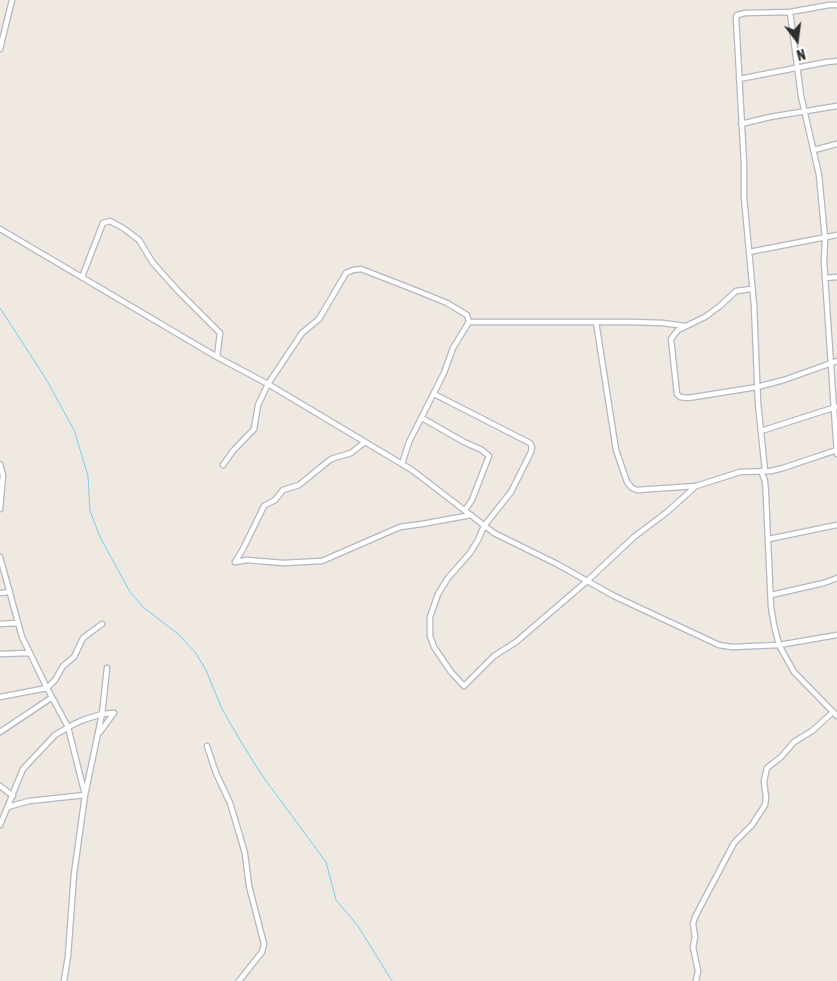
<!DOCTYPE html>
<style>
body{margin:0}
#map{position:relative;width:837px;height:981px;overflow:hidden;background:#efe9e1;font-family:"Asap Condensed",sans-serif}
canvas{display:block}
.north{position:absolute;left:772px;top:15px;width:50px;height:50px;-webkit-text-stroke:4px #fff;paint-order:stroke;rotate:165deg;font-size:14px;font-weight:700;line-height:20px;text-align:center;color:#2e2e2e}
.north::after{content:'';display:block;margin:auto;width:18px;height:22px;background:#2e2e2e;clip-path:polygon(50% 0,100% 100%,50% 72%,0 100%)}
</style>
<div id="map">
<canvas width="837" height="981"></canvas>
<div class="north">N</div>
</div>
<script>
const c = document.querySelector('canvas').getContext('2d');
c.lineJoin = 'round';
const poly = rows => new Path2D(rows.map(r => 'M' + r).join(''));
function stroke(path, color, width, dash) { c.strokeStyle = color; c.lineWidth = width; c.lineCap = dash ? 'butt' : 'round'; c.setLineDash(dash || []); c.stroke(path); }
stroke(poly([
 [0,308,46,379,74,430,88,476,90,511,100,537,130,592,143,607,178,634,195,652,206,670,222,709,240,740,261,774,326,862,336,900,358,926,392,981]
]), '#75cff0', 1);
const street = poly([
 [790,12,801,96,819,175,825,238,824,262,837,454],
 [0,49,12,0],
 [739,79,827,62,837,61],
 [741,124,770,117,837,106],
 [814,150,837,144],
 [0,229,217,357,268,384,412,470,494,533,557,564,614,596,719,645,732,647,779,645,837,635],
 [749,252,837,235],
 [82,277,103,223,110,221,123,228,139,240,153,263,179,292,220,333,217,357],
 [825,278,837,277],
 [751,289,736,291,720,306,705,317,678,330,671,339,677,394,680,397,688,398,757,387,784,380,837,361],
 [596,322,616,450,627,482,632,488,637,490,696,486,740,472,771,471,783,468,837,450],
 [434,394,530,443,532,447,531,452,511,492,484,526,478,540,470,553,448,578,438,594,430,617,430,636,434,647,451,672,464,686,494,656,516,642,587,581,634,537,667,512,696,486],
 [422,418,464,442,482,450,489,456,472,500,465,510],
 [761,431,836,407],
 [0,464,3,475,0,509],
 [402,464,409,442,444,373,453,348,469,322,630,322,663,323,685,326],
 [223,465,233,451,254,429,258,405,268,384,302,333,319,319,346,273,353,270,361,269,415,290,447,303,467,315,469,322],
 [761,471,765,481,766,496,771,607,774,625,779,645,794,672,837,716],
 [765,471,758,403,754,305,744,197,744,164,736,17,737,15,745,13,790,12,829,5,837,5],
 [769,539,837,525],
 [0,557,22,637,47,688,55,680,63,666,74,657,83,638,102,624],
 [235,562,247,560,283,563,322,561,400,527,422,524,471,515],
 [235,562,243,549,264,506,275,500,283,490,299,485,331,459,351,453,365,442],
 [0,593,10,592],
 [771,595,824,583,837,578],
 [0,624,18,623],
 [0,654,29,653],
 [0,697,47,688,68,727,85,795,74,874,68,956,64,981],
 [0,732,51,698],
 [100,732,114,713],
 [207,746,216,773,230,803,240,836,245,854,249,886,264,944,262,952,239,981],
 [0,786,13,796],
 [7,808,23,769,55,735,74,724,83,720,102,714,114,713],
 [0,825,7,808,11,806,29,801,85,795,102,714,107,668],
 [696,981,698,971,693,947,695,937,693,924,695,917,734,843,752,825,765,805,766,798,764,781,767,768,781,757,794,742,812,731,833,712]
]);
stroke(street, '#b4b7c1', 7);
stroke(street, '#fff', 4.5);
</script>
